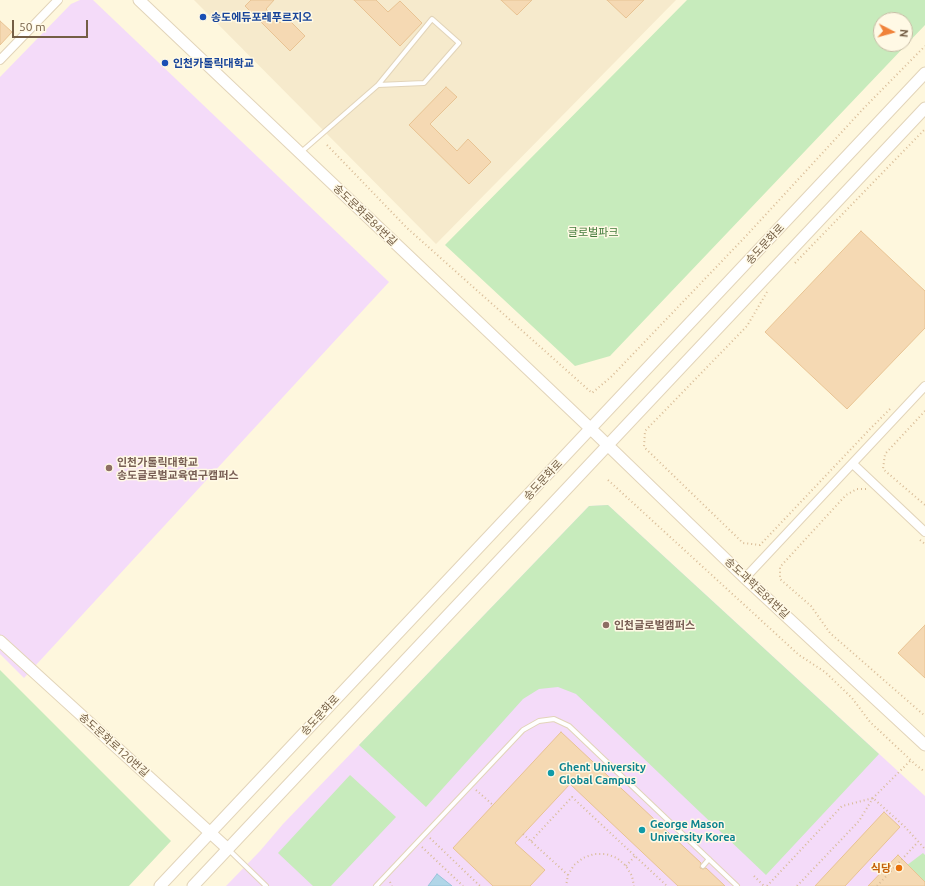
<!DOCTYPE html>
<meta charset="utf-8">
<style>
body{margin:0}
#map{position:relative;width:925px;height:886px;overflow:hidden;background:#fef7dd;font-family:Ubuntu,sans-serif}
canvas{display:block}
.north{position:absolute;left:873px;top:12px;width:40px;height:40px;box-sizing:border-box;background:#fff9e5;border:1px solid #c7bba5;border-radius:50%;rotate:96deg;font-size:11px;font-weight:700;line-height:16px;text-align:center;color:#745e45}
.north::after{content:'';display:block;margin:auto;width:14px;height:18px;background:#f0833a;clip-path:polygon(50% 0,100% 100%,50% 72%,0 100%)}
.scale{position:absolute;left:12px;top:20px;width:76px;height:18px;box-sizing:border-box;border:2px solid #745e45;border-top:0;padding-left:5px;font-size:12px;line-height:14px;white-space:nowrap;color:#745e45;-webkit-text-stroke:3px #fff9e5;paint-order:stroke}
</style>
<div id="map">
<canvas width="925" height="886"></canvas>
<div class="north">N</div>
<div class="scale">50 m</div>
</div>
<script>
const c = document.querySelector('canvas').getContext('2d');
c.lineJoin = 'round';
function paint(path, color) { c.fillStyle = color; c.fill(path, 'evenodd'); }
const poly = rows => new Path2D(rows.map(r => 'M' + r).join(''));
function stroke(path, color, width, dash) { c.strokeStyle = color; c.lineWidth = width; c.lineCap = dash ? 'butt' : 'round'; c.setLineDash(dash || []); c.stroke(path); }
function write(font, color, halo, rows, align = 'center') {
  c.font = font + ' Ubuntu,"Noto Sans KR",sans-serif'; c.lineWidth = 3; c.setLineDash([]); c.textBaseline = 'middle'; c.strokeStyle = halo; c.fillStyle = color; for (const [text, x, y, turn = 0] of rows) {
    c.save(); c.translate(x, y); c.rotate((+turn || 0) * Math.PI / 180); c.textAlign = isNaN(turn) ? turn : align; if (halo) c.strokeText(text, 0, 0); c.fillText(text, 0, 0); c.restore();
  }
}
paint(poly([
 [194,0,676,0,436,244]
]), '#f6eacc');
paint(poly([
 [80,0,93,0,389,282,24,678,0,654,0,77,71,4],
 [608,505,925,796,925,886,226,886,260,851,283,824,589,506]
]), '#f4dbf9');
paint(poly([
 [687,0,925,0,925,25,610,356,575,366,445,245],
 [881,20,905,20,905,44,881,44],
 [608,505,879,754,766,875,576,694,558,687,539,689,523,699,426,807,359,745,589,506],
 [0,670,171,841,129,886,0,886],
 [350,775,396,817,331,886,313,886,278,853],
 [923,853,925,855,925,886,888,886,902,869]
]), '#c7ebbc');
const water = poly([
 [437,874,452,886,428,886,437,874]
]);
paint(water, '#b1d6e8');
stroke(water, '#97c4da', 1);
const building = poly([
 [251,0,274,0,266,9,280,23,286,17,305,36,290,51,245,6,251,0],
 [354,0,376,0,388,12,400,1,422,23,400,46,354,0],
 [501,0,532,0,517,15,501,0],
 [607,0,644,0,626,18,607,0],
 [0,21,12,32,0,45,0,21],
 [446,87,457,97,430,124,457,151,468,139,491,162,469,184,409,125,446,87],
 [861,231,925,291,925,328,847,409,765,332,861,231],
 [925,625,925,678,898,653,925,625],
 [561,732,701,863,700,868,703,869,706,868,725,886,678,886,570,784,515,843,545,870,530,886,493,886,453,848,561,732],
 [884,812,900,827,845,886,815,886,884,812],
 [898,855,925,882,925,886,868,886,898,855]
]);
paint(building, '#f5d9b3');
stroke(building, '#e8c393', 1);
const service = poly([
 [300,153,378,85,424,83,459,43,432,19,378,85],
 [228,849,266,886],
 [703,866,709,859],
 [376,886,523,730,539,721,554,719,569,726,737,886]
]);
const minor = poly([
 [0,60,58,0],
 [853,464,925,532],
 [745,578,925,386]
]);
const tertiary = poly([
 [139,0,591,429,745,578,925,745],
 [0,641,228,849],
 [160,886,925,73],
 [193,886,925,108]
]);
stroke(service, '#e2d4b9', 6);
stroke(minor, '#e2d4b9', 10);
stroke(tertiary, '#e2d4b9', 13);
stroke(poly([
 [327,145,407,228,592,393,611,377,746,236,863,109,925,46],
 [795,263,925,129],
 [767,292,747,326,645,431,644,447,743,543,760,545,870,429,892,407],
 [925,411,885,454,883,469,925,505],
 [608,480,799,655,825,672,852,698,870,722,916,765,925,772],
 [866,489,857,489,846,495,780,567,780,579,811,606,830,633,925,716],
 [920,540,925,544],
 [476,790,493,805],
 [523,834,568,875,566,886],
 [430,838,480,886],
 [531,841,572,797,667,886],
 [422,847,463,886],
 [626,866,635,856],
 [568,875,574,865,583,858,594,854,606,854,617,858,626,866,632,876,634,886],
 [754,876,764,886],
 [390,882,392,886],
 [767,886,842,806,873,798,905,827,925,849],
 [797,886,859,821,873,798,911,760],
 [877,886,918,842]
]), '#d9bc97', 2, [1, 3]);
stroke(service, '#fff', 4);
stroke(minor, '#fff', 8);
stroke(tertiary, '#fff', 11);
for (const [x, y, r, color] of [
 [203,17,4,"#1a4fb4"],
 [165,63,4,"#1a4fb4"],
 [109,468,4,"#8d6e63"],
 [606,625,4,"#8d6e63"],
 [551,773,4,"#0f9aa8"],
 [642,830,4,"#0f9aa8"],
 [899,868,4,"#e8710a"]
]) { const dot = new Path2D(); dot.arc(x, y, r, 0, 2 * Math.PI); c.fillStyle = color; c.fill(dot); stroke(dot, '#fff9e5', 1.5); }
write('bold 11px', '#164399', '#fff9e5', [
 ["송도에듀포레푸르지오",211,17],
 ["인천카톨릭대학교",173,63]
], 'left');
write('11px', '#745e45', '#fff9e5', [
 ["송도문화로84번길",365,215,44],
 ["송도문화로",765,244,-47],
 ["송도문화로",543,480,-47],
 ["송도과학로84번길",757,588,43],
 ["송도문화로",320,715,-47],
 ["송도문화로120번길",114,745,42]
]);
write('11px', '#437b3c', '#fff9e5', [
 ["글로벌파크",593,232]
]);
write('bold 11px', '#785e54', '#fff9e5', [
 ["인천가톨릭대학교",117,462],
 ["송도글로벌교육연구캠퍼스",117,475],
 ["인천글로벌캠퍼스",614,625]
], 'left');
write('bold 11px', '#0d838f', '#fff9e5', [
 ["Ghent University",559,767],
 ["Global Campus",559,780],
 ["George Mason",650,824],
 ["University Korea",650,837]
], 'left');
write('bold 11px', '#c56008', '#fff9e5', [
 ["식당",891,868]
], 'right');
</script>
